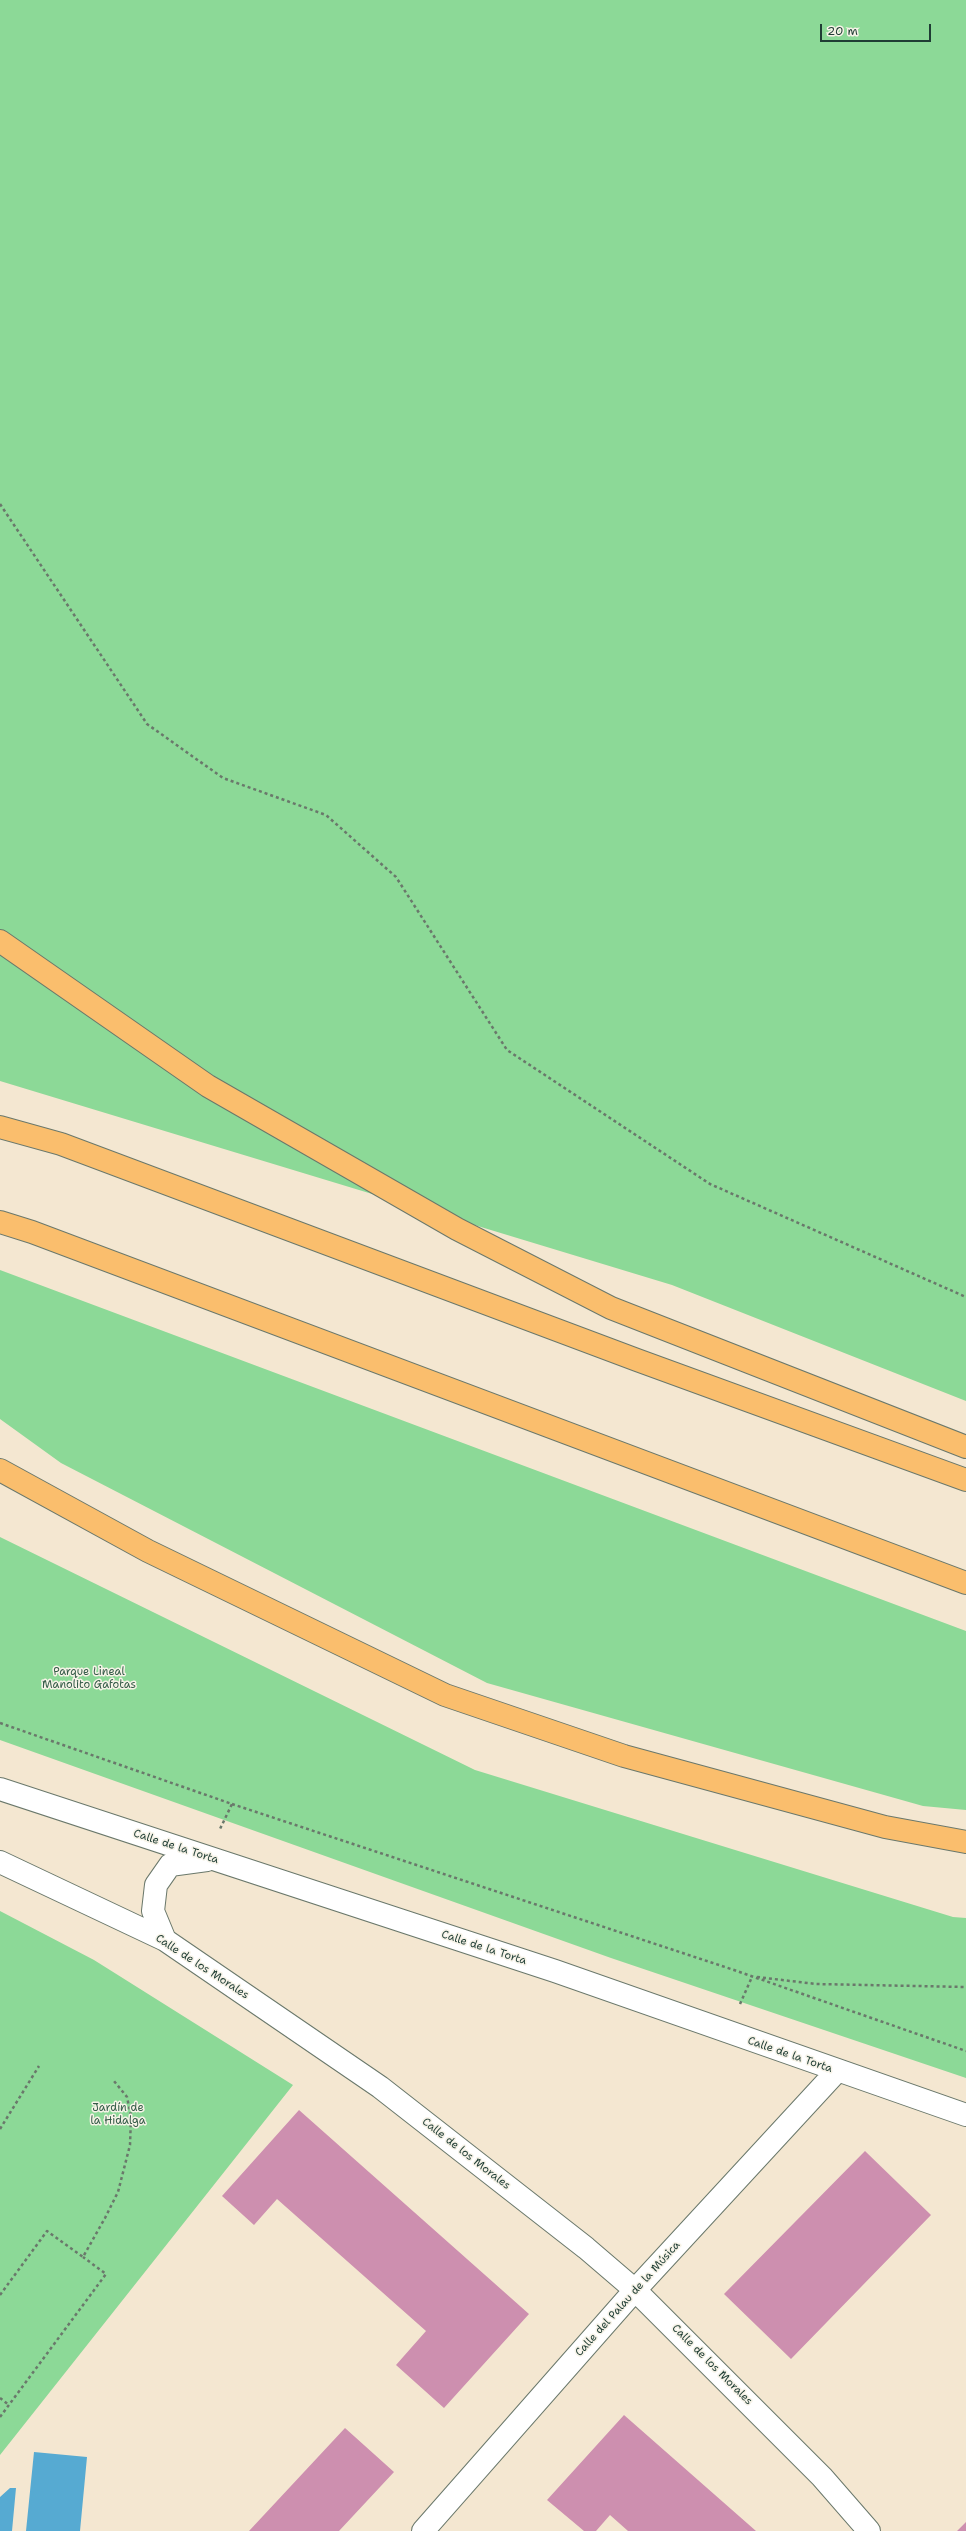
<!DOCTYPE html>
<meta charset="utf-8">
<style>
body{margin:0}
#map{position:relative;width:966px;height:2531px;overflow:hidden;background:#f4e7d1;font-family:"Shantell Sans",sans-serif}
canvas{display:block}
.scale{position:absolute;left:820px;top:24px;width:111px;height:18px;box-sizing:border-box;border:2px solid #1f3d34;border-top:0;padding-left:5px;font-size:12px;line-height:14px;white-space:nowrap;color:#1f3d34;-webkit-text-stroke:3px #f7f3e8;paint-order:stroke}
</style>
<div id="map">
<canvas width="966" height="2531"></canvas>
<div class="scale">20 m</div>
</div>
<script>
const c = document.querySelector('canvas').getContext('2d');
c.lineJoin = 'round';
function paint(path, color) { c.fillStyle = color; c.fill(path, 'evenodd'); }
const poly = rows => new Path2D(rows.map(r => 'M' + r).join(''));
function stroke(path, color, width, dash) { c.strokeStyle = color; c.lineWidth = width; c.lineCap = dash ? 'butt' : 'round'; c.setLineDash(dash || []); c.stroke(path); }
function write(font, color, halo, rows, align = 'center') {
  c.font = font + ' "Shantell Sans",sans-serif'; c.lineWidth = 3; c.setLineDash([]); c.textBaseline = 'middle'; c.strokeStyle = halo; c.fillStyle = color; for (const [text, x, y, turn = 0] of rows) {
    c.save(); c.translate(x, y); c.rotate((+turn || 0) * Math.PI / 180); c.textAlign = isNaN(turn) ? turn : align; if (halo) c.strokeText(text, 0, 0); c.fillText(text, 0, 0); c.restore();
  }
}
paint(poly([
 [0,0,966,0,966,1401,672,1285,0,1081],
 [0,1270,966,1631,966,1810,923,1806,487,1683,61,1463,0,1419],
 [0,1537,475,1770,953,1917,966,1918,966,2078,611,1958,0,1740],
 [0,1911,94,1960,293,2085,0,2455]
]), '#8cd997');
paint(poly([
 [34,2452,87,2457,80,2531,26,2531],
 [10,2488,16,2488,12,2531,0,2531,0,2497]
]), '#56aad2');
paint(poly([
 [299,2110,529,2314,444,2408,396,2365,426,2331,277,2199,254,2225,222,2196],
 [865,2151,931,2215,791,2359,724,2294],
 [624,2415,756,2531,628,2531,610,2515,596,2531,584,2531,547,2500],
 [345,2428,394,2472,339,2531,249,2531],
 [966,2522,966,2531,957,2531]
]), '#cd8faf');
const street = poly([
 [0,1789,555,1971,966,2115],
 [0,1862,165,1940,380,2087,586,2248,635,2290,822,2477,869,2531],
 [165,1940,153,1911,156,1885,170,1865,207,1860],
 [423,2531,635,2290,837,2071]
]);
const highway = poly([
 [0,941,208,1086,457,1229,611,1308,966,1447],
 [0,1127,61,1144,637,1360,966,1480],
 [0,1222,32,1232,966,1583],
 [0,1470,148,1551,445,1695,624,1756,885,1827,966,1842]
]);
stroke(street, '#6a786b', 24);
stroke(highway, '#6a786b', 24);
stroke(poly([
 [0,504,147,724,223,778,326,815,396,877,507,1050,710,1184,966,1297],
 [0,1723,232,1804,220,1829],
 [232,1804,731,1969,966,2051],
 [757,1977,816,1984,966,1987],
 [740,2004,752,1977],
 [0,2129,39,2066],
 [0,2295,47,2231,83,2257,105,2218,118,2192,130,2145,131,2116,127,2097,114,2081],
 [0,2398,9,2405],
 [0,2417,106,2274,83,2257]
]), '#6a786b', 2.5, [3, 3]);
stroke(street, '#fff', 22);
stroke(highway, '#fabe6d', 22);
write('11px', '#355c48', '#f7f3e8', [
 ["Parque Lineal",89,1672],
 ["Manolito Gafotas",89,1685],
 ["Jardín de",118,2108],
 ["la Hidalga",118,2121]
]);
write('11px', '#1f3d34', '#f7f3e8', [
 ["Calle de la Torta",176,1847,18],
 ["Calle de la Torta",484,1948,18],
 ["Calle de los Morales",202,1967,33],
 ["Calle de la Torta",790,2055,19],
 ["Calle de los Morales",466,2154,38],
 ["Calle del Palau de la Música",628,2299,-48],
 ["Calle de los Morales",712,2365,45]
]);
</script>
